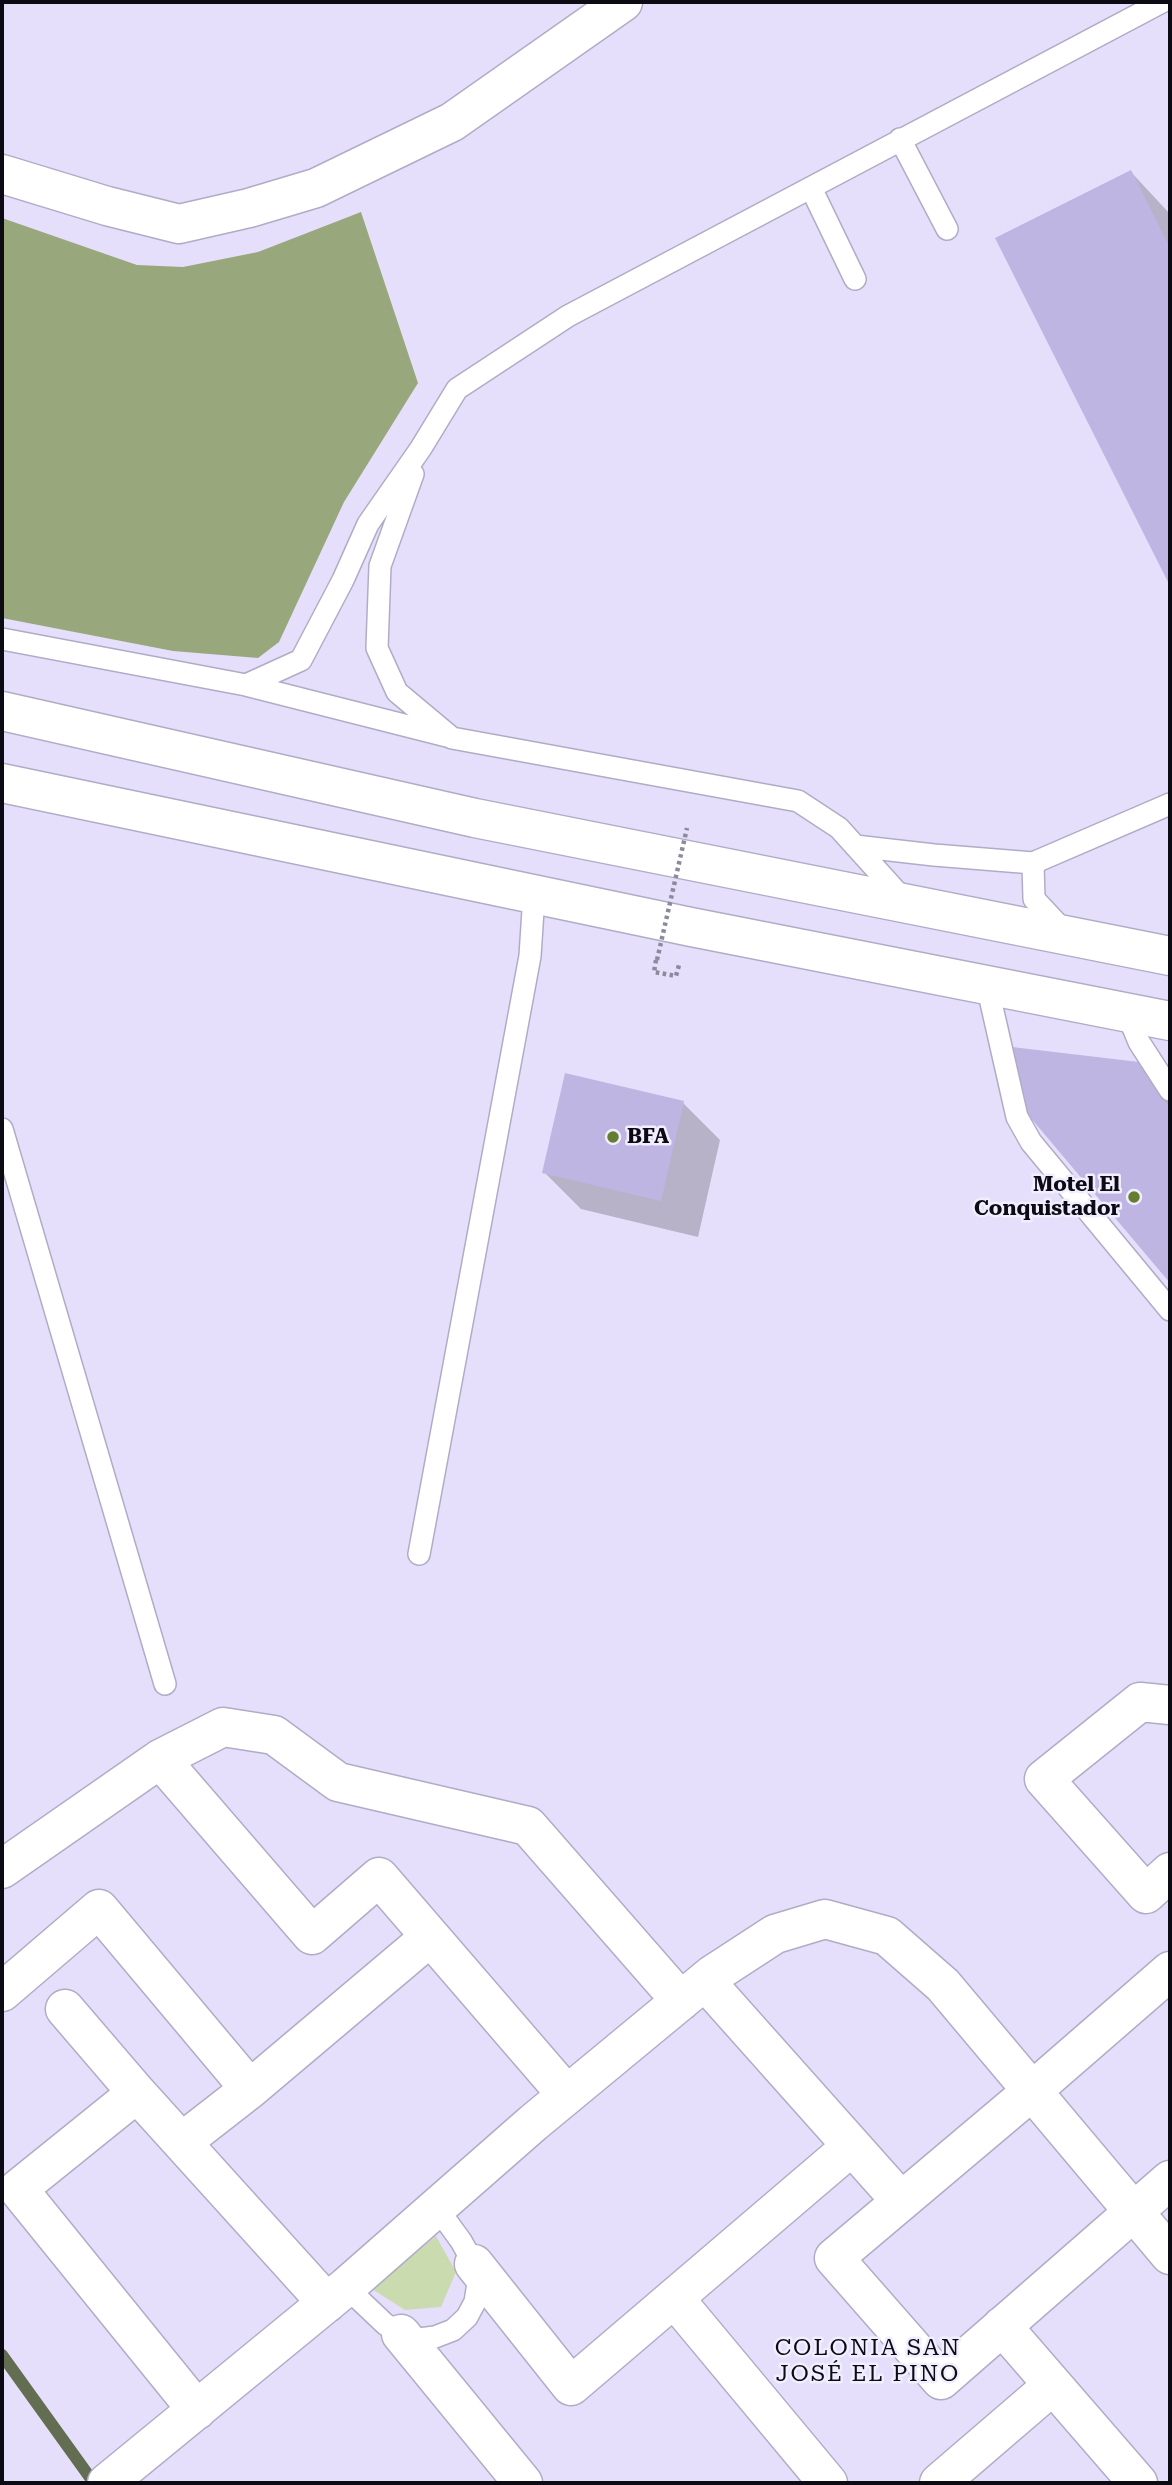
<!DOCTYPE html>
<meta charset="utf-8">
<style>
body{margin:0}
#map{position:relative;width:1172px;height:2485px;overflow:hidden;background:#e5dffb;font-family:"Roboto Serif",serif}
canvas{display:block}
.frame{position:absolute;inset:0;border:4px solid #0c0a13;pointer-events:none}
</style>
<div id="map">
<canvas width="1172" height="2485"></canvas>
<div class="frame"></div>
</div>
<script>
const c = document.querySelector('canvas').getContext('2d');
c.lineJoin = 'round';
function paint(path, color) { c.fillStyle = color; c.fill(path, 'evenodd'); }
const poly = rows => new Path2D(rows.map(r => 'M' + r).join(''));
function stroke(path, color, width, dash) { c.strokeStyle = color; c.lineWidth = width; c.lineCap = dash ? 'butt' : 'round'; c.setLineDash(dash || []); c.stroke(path); }
function write(font, color, halo, rows, align = 'center') {
  c.font = font + ' "Roboto Serif",serif'; c.lineWidth = 5; c.setLineDash([]); c.textBaseline = 'middle'; c.strokeStyle = halo; c.fillStyle = color; for (const [text, x, y, turn = 0] of rows) {
    c.save(); c.translate(x, y); c.rotate((+turn || 0) * Math.PI / 180); c.textAlign = isNaN(turn) ? turn : align; if (halo) c.strokeText(text, 0, 0); c.fillText(text, 0, 0); c.restore();
  }
}
paint(poly([
 [436,2236,456,2272,441,2307,405,2310,372,2289]
]), '#cbdbb0');
paint(poly([
 [361,212,418,383,344,502,279,642,258,658,173,651,2,618,2,218,137,265,183,267,258,252]
]), '#98a87c');
paint(poly([
 [1131,172,1170,214,1170,582,997,238],
 [1139,1063,1170,1095,1170,1281,1026,1109],
 [683,1103,720,1140,698,1237,581,1209,544,1172]
]), '#0003');
stroke(poly([
 [2,2355,94,2483]
]), '#636d51', 12);
paint(poly([
 [1131,170,1170,248,1170,586,995,238],
 [1012,1047,1139,1062,1170,1109,1170,1283,1024,1110],
 [565,1073,684,1101,661,1201,542,1173]
]), '#bfb5e3');
const lane = poly([
 [900,139,947,229],
 [811,188,855,279],
 [413,474,380,566,377,648,397,692,452,738,798,801,839,828,904,900],
 [2,639,246,685,447,736],
 [246,685,301,660,343,580,368,524,421,448,457,389,568,316,1162,2],
 [855,846,934,855,1033,863,1170,804],
 [1033,863,1034,899,1064,931],
 [987,985,1017,1117,1031,1142,1170,1310],
 [1127,1013,1139,1042,1170,1090],
 [2,1129,165,1684],
 [419,1554,530,956,534,895],
 [346,2287,385,2324,401,2334,419,2339,435,2337,453,2330,467,2317,475,2302,478,2283,474,2264,461,2241,437,2208]
]);
const street = poly([
 [2,174,107,206,179,224,249,208,316,188,452,122,623,2],
 [1170,1705,1140,1702,1044,1779,1146,1894,1170,1872],
 [160,1759,223,1727,274,1735,338,1782,528,1826,681,2001],
 [2,1869,160,1759,312,1935,379,1877,567,2095],
 [1170,1971,1032,2091,834,2258,941,2380,1170,2180],
 [705,1981,901,2201],
 [2,1992,99,1909,250,2089,430,1937],
 [65,2009,137,2093],
 [182,2142,250,2089],
 [474,2264,571,2386,852,2146],
 [674,2298,828,2483],
 [1002,2326,1138,2483],
 [401,2334,523,2483],
 [197,2410,18,2189,137,2093,327,2303],
 [107,2483,346,2287,533,2123,712,1975,775,1934,825,1919,887,1936,943,1985,1170,2255],
 [939,2483,1053,2385]
]);
const highway = poly([
 [2,711,475,818,1170,956],
 [2,783,691,927,1170,1021]
]);
stroke(lane, '#b1acc6', 24);
stroke(street, '#b1acc6', 41);
stroke(highway, '#b1acc6', 41);
stroke(poly([
 [656,960,654,972,676,976,679,965]
]), '#8e8a9e', 4.5, [3.5, 3.5]);
stroke(lane, '#fff', 21);
stroke(street, '#fff', 38);
stroke(highway, '#fff', 38);
stroke(poly([
 [657,960,687,828]
]), '#8e8a9e', 4.5, [3.5, 3.5]);
for (const [x, y, r, color] of [
 [613,1137,7,"#657d30"],
 [1134,1197,7,"#657d30"]
]) { const dot = new Path2D(); dot.arc(x, y, r, 0, 2 * Math.PI); c.fillStyle = color; c.fill(dot); stroke(dot, '#f1eeff', 2.5); }
write('bold 21px', '#0c0a13', '#f1eeff', [
 ["BFA",627,1137],
 ["Motel El",1120,1185,"right"],
 ["Conquistador",1120,1209,"right"]
], 'left');
c.letterSpacing = '2px';
write('23px', '#0c0a13', '#f1eeff', [
 ["COLONIA SAN",868,2348],
 ["JOSÉ EL PINO",868,2374]
]);
c.letterSpacing = '0px';
</script>
